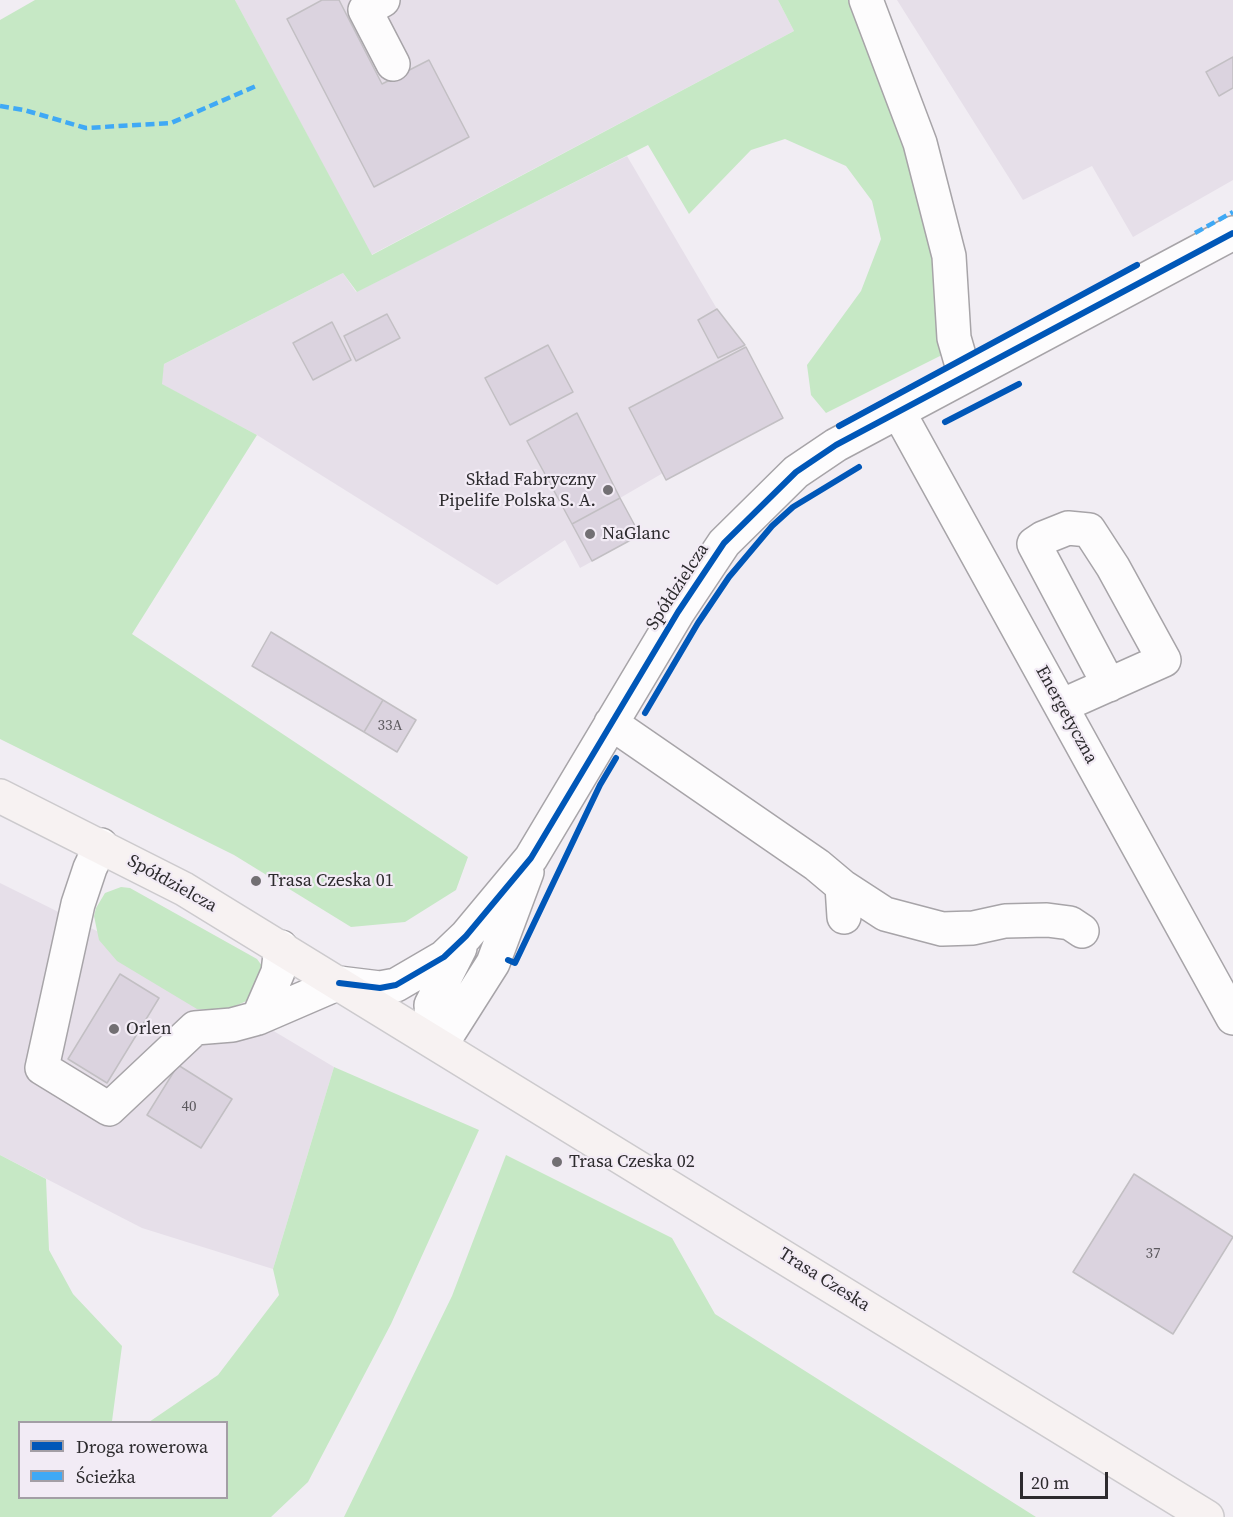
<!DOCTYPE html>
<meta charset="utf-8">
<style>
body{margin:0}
#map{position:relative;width:1233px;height:1517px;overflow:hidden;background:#f1edf3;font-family:"Source Serif 4",serif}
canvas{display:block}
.legend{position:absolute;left:18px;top:1421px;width:210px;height:78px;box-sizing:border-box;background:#f2ebf5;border:2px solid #a39ea5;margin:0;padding:8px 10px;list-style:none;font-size:18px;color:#2d2b2e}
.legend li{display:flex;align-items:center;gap:12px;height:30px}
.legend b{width:30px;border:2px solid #a39ea5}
.scale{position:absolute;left:1020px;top:1472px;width:88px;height:27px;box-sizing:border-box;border:3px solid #2d2b2e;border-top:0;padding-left:8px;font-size:18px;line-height:21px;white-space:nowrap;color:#2d2b2e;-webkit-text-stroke:4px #f2ebf5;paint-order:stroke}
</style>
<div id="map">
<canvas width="1233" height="1517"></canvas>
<ul class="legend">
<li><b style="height:8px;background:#0057b8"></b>Droga rowerowa</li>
<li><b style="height:8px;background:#3fa9f5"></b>Ścieżka</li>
</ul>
<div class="scale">20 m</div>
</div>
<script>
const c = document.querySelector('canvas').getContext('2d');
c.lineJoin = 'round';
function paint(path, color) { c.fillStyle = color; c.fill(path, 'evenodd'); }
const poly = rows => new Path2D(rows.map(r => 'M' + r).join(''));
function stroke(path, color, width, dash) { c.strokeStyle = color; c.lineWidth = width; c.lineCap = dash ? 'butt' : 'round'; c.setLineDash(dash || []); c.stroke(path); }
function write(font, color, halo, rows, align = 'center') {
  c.font = font + ' "Source Serif 4",serif'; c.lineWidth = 4.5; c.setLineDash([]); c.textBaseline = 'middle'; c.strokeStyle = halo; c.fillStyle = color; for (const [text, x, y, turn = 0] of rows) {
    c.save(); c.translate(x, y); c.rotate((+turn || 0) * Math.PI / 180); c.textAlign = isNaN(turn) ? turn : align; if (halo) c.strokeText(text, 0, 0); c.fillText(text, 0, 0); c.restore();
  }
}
paint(poly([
 [235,0,778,0,794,31,371,255],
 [897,0,1233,0,1233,180,1133,237,1092,166,1023,200],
 [627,156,717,309,746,347,783,418,666,480,663,473,620,498,640,535,580,568,565,540,497,585,257,435,161,384,164,364,343,273,356,292],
 [0,883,113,939,225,1002,334,1067,273,1269,142,1228,0,1155]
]), '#e6dfe9');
paint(poly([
 [35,0,235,0,372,255,794,31,778,0,848,0,853,10,908,148,937,258,942,355,826,413,811,395,807,365,861,291,881,239,872,201,846,166,785,139,751,150,689,214,648,145,357,292,343,273,164,364,162,384,257,435,132,634,468,857,456,890,405,922,351,927,234,855,0,739,0,20],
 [121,887,130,888,257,959,265,970,251,999,233,1007,213,1010,197,1009,117,961,99,940,94,916,96,908,105,893],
 [334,1067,479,1130,391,1324,308,1482,271,1517,0,1517,0,1155,46,1179,49,1250,73,1294,122,1346,112,1421,137,1422,20,1422,20,1498,226,1498,226,1422,149,1422,218,1375,279,1295,273,1269],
 [506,1155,672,1238,715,1314,1036,1517,344,1517,452,1296]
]), '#c6e8c5');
const building = poly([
 [322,0,339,0,382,84,429,60,469,137,374,187,287,19,322,0],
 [1233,57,1233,88,1219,96,1206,72,1233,57],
 [717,309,745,345,718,358,698,320,717,309],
 [387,314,400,338,356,361,344,336,387,314],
 [332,322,351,360,313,380,293,343,332,322],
 [548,345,573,392,510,425,485,378,548,345],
 [746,347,783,418,666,480,629,408,746,347],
 [577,413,620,498,572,524,527,441,577,413],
 [620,498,640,535,592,561,572,524,620,498],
 [271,632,383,700,364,732,252,666,271,632],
 [383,700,416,720,397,752,364,732,383,700],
 [120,974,159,998,107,1083,68,1059,120,974],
 [178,1065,232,1099,201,1148,147,1115,178,1065],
 [1134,1174,1233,1237,1173,1334,1073,1272,1134,1174]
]);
paint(building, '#dbd3df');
stroke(building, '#c2bfc3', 1.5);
const minor = poly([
 [383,0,365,10,393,64],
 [866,0,920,143,949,256,954,338,965,376],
 [898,411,1233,1018],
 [1061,706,1164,660,1113,567,1089,530,1068,528,1043,538,1034,544,1109,685],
 [611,723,817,865,842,886,844,917],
 [101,845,90,868,78,904,42,1068,109,1109,195,1028,232,1025,258,1018,278,972,281,947],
 [842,886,885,914,942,929,973,928,1005,921,1047,920,1070,923,1082,931],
 [258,1018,339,983,380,988,396,985,444,957,466,936,531,858,678,612,724,543,796,472,836,445,1233,233],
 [441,1045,493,963,527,872],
 [441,1045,433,1028,431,1005,460,948]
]);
const major = poly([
 [0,796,184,889,1207,1517]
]);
stroke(minor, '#a7a4a8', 36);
stroke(major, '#cccacd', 36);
stroke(minor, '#fdfcfd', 33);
stroke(major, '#f7f2f2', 33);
stroke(poly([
 [0,106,24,110,86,128,171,123,256,86],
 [1195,233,1233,212]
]), '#3fa9f5', 4.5, [9, 4.5]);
stroke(poly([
 [945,422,1019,384],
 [839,426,1137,265],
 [645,713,698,623,729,577,772,526,793,507,859,467],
 [508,960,515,963,600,785,616,758],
 [339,983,380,988,396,985,444,957,466,936,531,858,678,612,724,543,796,472,836,445,1233,233]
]), '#0057b8', 6);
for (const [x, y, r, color] of [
 [608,490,6,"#726f73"],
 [590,534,6,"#726f73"],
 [256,881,6,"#726f73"],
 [114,1029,6,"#726f73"],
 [557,1162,6,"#726f73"]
]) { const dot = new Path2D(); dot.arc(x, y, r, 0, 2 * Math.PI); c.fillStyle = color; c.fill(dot); stroke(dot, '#f2ebf5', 2); }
write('15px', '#5c595e', null, [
 ["33A",390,726],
 ["40",189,1107],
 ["37",1153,1254]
]);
write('18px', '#2d2b2e', '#f2ebf5', [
 ["Skład Fabryczny",596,480,"right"],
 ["Pipelife Polska S. A.",596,501,"right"],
 ["NaGlanc",602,534],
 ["Trasa Czeska 01",268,881],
 ["Orlen",126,1029],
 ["Trasa Czeska 02",569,1162]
], 'left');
write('18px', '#2d2b2e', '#f2ebf5', [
 ["Spółdzielcza",678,587,-57],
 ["Energetyczna",1066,715,61],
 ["Spółdzielcza",172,884,29],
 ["Trasa Czeska",824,1280,32]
]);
</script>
